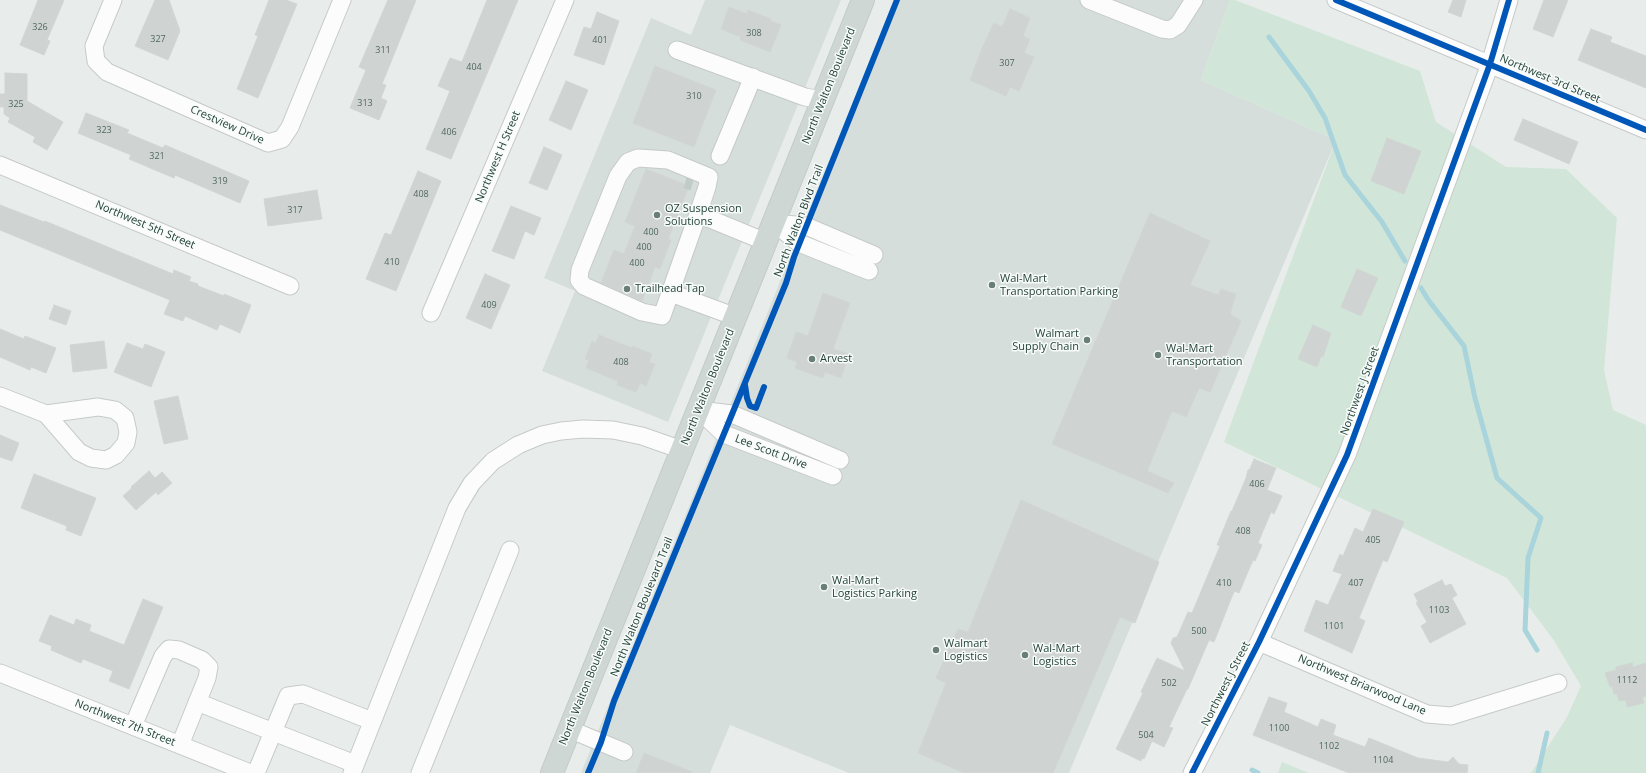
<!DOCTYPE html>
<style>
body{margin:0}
canvas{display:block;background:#e8edeb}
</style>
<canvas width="1646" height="773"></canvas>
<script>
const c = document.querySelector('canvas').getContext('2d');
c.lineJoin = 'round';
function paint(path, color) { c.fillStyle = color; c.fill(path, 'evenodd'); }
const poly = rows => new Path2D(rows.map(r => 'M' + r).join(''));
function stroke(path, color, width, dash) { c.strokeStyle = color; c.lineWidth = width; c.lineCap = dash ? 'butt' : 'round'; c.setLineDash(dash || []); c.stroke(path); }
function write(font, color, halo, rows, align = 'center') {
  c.font = font + ' "Open Sans",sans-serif'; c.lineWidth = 3; c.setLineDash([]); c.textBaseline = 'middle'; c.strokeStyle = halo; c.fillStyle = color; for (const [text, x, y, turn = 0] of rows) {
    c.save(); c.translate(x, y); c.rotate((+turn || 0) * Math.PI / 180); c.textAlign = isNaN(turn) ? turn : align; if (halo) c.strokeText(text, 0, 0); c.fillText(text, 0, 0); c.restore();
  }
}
paint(poly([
 [705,0,841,0,668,422,542,371,575,291,544,278,651,18,691,35],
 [894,0,1230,0,1201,80,1336,140,1069,773,849,773,730,725,710,773,581,773]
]), '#d6dedb');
paint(poly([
 [1230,0,1235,0,1420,71,1436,122,1506,167,1566,169,1617,218,1604,370,1613,410,1646,425,1646,773,1531,773,1567,717,1581,686,1553,639,1507,578,1224,442,1336,140,1201,80],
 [1282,762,1309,773,1278,773]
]), '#d1e6d8');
stroke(poly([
 [1269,37,1309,91,1325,118,1345,175,1382,222,1405,261],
 [1421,288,1429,301,1464,346,1475,398,1497,478,1541,518,1528,558,1525,630,1537,650],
 [1252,770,1258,773],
 [1538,773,1547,733]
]), '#a9d4db', 5);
const building = poly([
 [38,0,64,0,47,40,50,41,44,55,20,45,38,0],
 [155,0,169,0,180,31,168,60,135,46,155,0],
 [269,0,286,0,297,4,258,98,237,89,258,36,255,35,269,0],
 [388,0,416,0,382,84,386,85,381,98,387,101,379,120,350,108,366,70,359,67,388,0],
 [487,0,518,0,451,159,426,149,450,91,438,86,450,58,462,62,487,0],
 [1453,0,1466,0,1461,17,1448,12,1453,0],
 [1544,0,1568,0,1553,37,1533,29,1544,0],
 [729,7,747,14,748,10,771,19,770,21,781,25,770,52,740,40,741,37,721,29,729,7],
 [1010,9,1030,18,1023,36,1030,39,1024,53,1034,57,1019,91,1010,87,1006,96,970,80,983,46,994,23,1002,27,1010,9],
 [597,12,619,21,604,65,574,55,584,27,591,29,597,12],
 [1591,29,1612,37,1610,42,1646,56,1646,88,1578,60,1591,29],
 [655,66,716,90,694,147,633,123,655,66],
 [5,73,27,74,27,101,63,122,47,150,33,142,35,137,8,122,10,118,4,114,4,107,0,107,0,94,5,94,5,73],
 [566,81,588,90,571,130,549,120,566,81],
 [86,113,129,130,127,133,163,148,165,145,249,181,240,203,175,175,174,178,129,159,131,155,78,133,86,113],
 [1523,119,1578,142,1569,164,1514,140,1523,119],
 [1387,138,1421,151,1404,194,1371,181,1387,138],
 [544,147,562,155,547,190,529,183,544,147],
 [646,169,689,186,668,239,671,240,660,269,655,267,642,301,601,283,614,250,624,254,635,226,625,222,646,169],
 [418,171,441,181,396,291,366,279,385,233,391,235,418,171],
 [317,190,322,219,268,226,264,199,317,190],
 [0,205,44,222,45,221,173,274,174,270,191,277,189,281,198,284,198,286,224,296,224,294,251,305,240,333,220,324,217,330,185,316,183,321,164,314,170,300,0,230,0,205],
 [511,206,541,218,534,235,525,231,514,259,492,251,511,206],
 [1150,213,1210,241,1190,285,1218,295,1221,289,1236,294,1230,314,1241,321,1210,392,1199,388,1186,417,1172,411,1147,471,1174,483,1168,493,1052,444,1150,213],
 [1357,269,1378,278,1361,316,1341,307,1357,269],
 [485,274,510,285,491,329,466,318,485,274],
 [823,293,850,303,833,349,849,354,841,378,825,372,823,378,795,368,797,362,787,358,796,332,808,336,823,293],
 [54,305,71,311,66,325,49,319,54,305],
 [1313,325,1331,333,1323,357,1321,356,1317,367,1298,359,1313,325],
 [0,329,24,339,25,336,56,348,46,373,31,367,30,370,0,357,0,329],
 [599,335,632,348,632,346,652,354,649,362,655,364,646,386,640,383,636,392,617,385,618,381,586,368,589,360,585,359,592,341,596,343,599,335],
 [104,341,107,368,73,372,70,345,104,341],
 [127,343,143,349,145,344,165,352,151,387,114,372,127,343],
 [178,396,188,439,164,444,154,401,178,396],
 [0,435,19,443,12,461,0,457,0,435],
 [1254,459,1276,468,1267,490,1282,496,1274,514,1271,512,1258,543,1262,545,1255,561,1253,560,1239,593,1235,591,1233,594,1214,642,1209,640,1188,689,1187,689,1169,727,1173,728,1164,747,1152,741,1144,759,1142,758,1141,761,1116,749,1143,693,1141,692,1157,658,1185,671,1171,643,1173,638,1177,637,1188,612,1192,613,1220,546,1217,545,1231,511,1232,511,1246,478,1248,470,1250,469,1254,459],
 [149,471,155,478,162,472,172,483,158,495,156,492,136,510,123,496,132,488,131,487,149,471],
 [34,474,96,498,81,536,66,530,67,526,21,508,34,474],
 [1021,500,1159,562,1135,623,1120,617,1053,773,964,773,918,753,946,683,936,678,958,629,968,632,1021,500],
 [1373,509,1404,522,1387,562,1383,560,1359,618,1365,621,1352,653,1304,631,1316,600,1328,605,1342,574,1333,571,1340,554,1343,556,1355,528,1363,532,1373,509],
 [1442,580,1445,586,1451,584,1457,595,1452,598,1466,624,1430,643,1421,626,1427,622,1416,603,1418,602,1414,594,1442,580],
 [143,599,163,607,129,689,109,681,113,671,83,659,81,663,51,650,52,646,39,641,50,615,74,625,76,619,91,625,89,631,124,645,143,599],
 [1632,663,1633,667,1646,663,1646,696,1642,697,1644,703,1627,707,1626,700,1619,701,1617,694,1614,694,1612,686,1610,687,1605,673,1616,670,1616,667,1632,663],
 [1269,697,1287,703,1284,712,1318,727,1321,719,1336,725,1333,735,1365,747,1369,738,1418,758,1448,762,1453,757,1459,764,1468,765,1467,773,1349,773,1253,735,1269,697],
 [644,753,692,772,692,773,636,773,644,753]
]);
paint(building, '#cfd4d2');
stroke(building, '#d1d6d4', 1);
stroke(poly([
 [686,180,693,182]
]), '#c1cbc8', 17, [17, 8]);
const minor = poly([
 [113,0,94,46,96,61,107,72,268,143,282,139,290,127,342,0],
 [1089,0,1162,29,1170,30,1178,25,1194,0],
 [1336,0,1646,130],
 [677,50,805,97,823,100],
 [720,156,753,77],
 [0,165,290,286],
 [698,214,662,316,642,312,584,286,579,280,580,270,618,176,628,162,638,158,668,160,709,177,707,187,698,214,766,242],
 [774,223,799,243,869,271],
 [774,223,806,226,874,255],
 [671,293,736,317],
 [431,313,565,0],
 [0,396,46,414,79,452,91,458,106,460,116,455,126,443,128,432,125,418,115,410,98,407,46,414],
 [699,410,724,434,833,476],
 [699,410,732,414,840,460],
 [1259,642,1427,714,1451,716,1558,683],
 [0,673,250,773],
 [197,702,355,764],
 [133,726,163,656,169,649,179,650,202,660,209,667,207,678,180,745],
 [569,729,624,752],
 [256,773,288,696,303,694,372,721],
 [352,773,457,508,472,483,493,461,518,445,542,435,561,431,583,429,613,430,642,436,682,450],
 [420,773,510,550],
 [1192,773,1259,642,1347,455,1490,64,1509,0]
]);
const major = poly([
 [552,773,863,0]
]);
stroke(minor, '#c5cac8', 19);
stroke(major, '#c3ccc9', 24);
stroke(minor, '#fcfcfc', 17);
stroke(major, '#cfd7d5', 22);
stroke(poly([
 [1336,0,1646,130],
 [745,385,747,398,750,406,756,408,764,387],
 [588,773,601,742,614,701,786,283,794,257,897,0],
 [1192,773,1259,642,1347,455,1490,64,1509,0]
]), '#0057b8', 6);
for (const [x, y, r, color] of [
 [657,215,4,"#697e78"],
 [992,285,4,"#697e78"],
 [627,289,4,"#697e78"],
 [1087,340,4,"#697e78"],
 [1158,355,4,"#697e78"],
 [812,359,4,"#697e78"],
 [824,587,4,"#697e78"],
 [936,650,4,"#697e78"],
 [1025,655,4,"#697e78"]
]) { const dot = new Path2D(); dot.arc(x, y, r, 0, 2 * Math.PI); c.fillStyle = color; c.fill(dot); stroke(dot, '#f7fbf9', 1.5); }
write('9px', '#506761', null, [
 ["326",40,27],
 ["308",754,33],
 ["327",158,39],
 ["401",600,40],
 ["311",383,50],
 ["307",1007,63],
 ["404",474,67],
 ["310",694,96],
 ["313",365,103],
 ["325",16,104],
 ["323",104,130],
 ["406",449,132],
 ["321",157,156],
 ["319",220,181],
 ["408",421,194],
 ["317",295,210],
 ["400",651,232],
 ["400",644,247],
 ["410",392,262],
 ["400",637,263],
 ["409",489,305],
 ["408",621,362],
 ["406",1257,484],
 ["408",1243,531],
 ["405",1373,540],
 ["410",1224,583],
 ["407",1356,583],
 ["1103",1439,610],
 ["1101",1334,626],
 ["500",1199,631],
 ["1112",1627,680],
 ["502",1169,683],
 ["1100",1279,728],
 ["504",1146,735],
 ["1102",1329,746],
 ["1104",1383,760]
]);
write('11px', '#24423a', '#f7fbf9', [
 ["Northwest 3rd Street",1550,79,23],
 ["North Walton Boulevard",829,86,-68],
 ["Crestview Drive",227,125,24],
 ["Northwest H Street",498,157,-67],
 ["North Walton Blvd Trail",799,221,-69],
 ["Northwest 5th Street",145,225,23],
 ["North Walton Boulevard",708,387,-68],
 ["Northwest J Street",1360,391,-70],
 ["Lee Scott Drive",771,452,21],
 ["North Walton Boulevard Trail",642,607,-68],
 ["Northwest J Street",1226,684,-63],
 ["Northwest Briarwood Lane",1362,685,23],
 ["North Walton Boulevard",586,687,-68],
 ["Northwest 7th Street",125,723,22]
]);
write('11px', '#24423a', '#f7fbf9', [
 ["OZ Suspension",665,209],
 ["Solutions",665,222],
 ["Wal-Mart",1000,279],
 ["Transportation Parking",1000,292],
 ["Trailhead Tap",635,289],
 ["Walmart",1079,334,"right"],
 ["Supply Chain",1079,347,"right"],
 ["Wal-Mart",1166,349],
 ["Transportation",1166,362],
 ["Arvest",820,359],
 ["Wal-Mart",832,581],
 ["Logistics Parking",832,594],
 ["Walmart",944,644],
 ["Logistics",944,657],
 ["Wal-Mart",1033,649],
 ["Logistics",1033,662]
], 'left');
</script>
